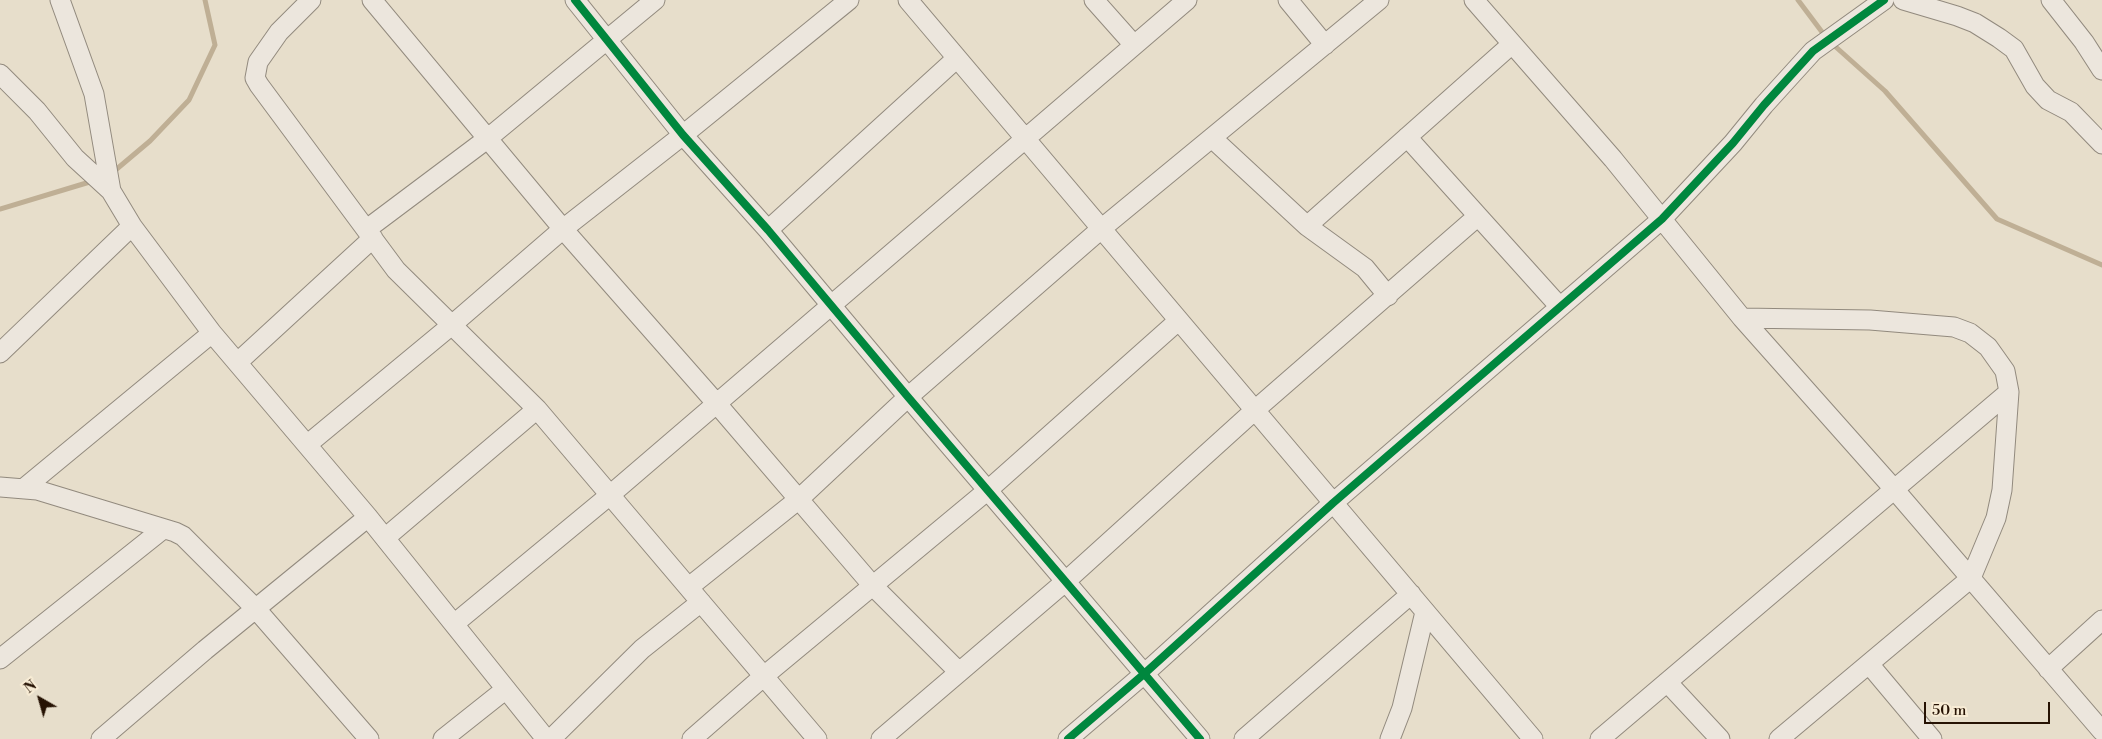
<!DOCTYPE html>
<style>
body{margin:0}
#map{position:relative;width:2102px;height:739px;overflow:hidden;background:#e7decb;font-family:"Libre Bodoni",serif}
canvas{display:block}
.north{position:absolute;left:15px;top:674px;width:50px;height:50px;-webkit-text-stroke:4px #f8ecd5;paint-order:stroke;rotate:322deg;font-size:14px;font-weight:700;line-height:20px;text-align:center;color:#261203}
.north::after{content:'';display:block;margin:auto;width:18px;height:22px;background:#261203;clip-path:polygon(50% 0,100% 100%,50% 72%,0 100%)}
.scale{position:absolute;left:1924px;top:702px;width:126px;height:22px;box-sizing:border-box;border:2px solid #261203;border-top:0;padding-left:6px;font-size:15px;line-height:18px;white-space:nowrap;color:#261203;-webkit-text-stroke:4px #f8ecd5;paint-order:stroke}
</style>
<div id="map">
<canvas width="2102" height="739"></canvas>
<div class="north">N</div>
<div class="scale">50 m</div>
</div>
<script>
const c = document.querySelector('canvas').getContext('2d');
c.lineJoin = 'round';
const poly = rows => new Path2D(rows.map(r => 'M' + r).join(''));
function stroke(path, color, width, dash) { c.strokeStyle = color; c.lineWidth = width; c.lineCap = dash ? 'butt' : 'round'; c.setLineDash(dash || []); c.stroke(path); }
stroke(poly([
 [1798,0,1828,40,1885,91,1997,219,2102,265],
 [112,173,150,141,189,100,215,45,205,0],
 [0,209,93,181]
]), '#bfaf95', 5);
const minor = poly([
 [60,0,94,94,111,191,132,226,212,333,368,517,546,739],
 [311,0,279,32,258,62,255,78,259,85,396,270,537,409,817,739],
 [372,0,563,229,717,404,873,586,959,672],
 [575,0,683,135,768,230,908,397,1200,739],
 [908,0,1533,739],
 [1094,0,1134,45],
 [1288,0,1325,45],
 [1474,0,1613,159,1742,318,1894,489,2102,731],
 [1903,0,1957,16,1975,23,1999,38,2014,49,2035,86,2048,100,2071,112,2102,144],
 [2051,0,2084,42,2102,70],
 [0,74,37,111,75,158,111,191],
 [1407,137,1478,216],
 [1212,138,1307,226,1365,268,1388,296],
 [1307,226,1512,44],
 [367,229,487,139,655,0],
 [768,230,957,58],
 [0,353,132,226],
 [238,362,373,238],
 [308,444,453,324,563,229,683,135,849,0],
 [0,487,37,490,175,532,183,536,256,609,369,739],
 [23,489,212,333],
 [385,538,537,409],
 [689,587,799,499,908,397,1101,229,1379,0],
 [454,624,610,495,1187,0],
 [0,659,163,529],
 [1869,664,1932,739],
 [2048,669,2102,620],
 [1667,682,1720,739],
 [101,739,205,650,368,517],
 [443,739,506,689],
 [551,739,642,649,701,602],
 [692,739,764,676,988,490,1178,321],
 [881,739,1066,581,1255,410,1478,216,1560,307],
 [1068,739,1144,674,1333,503,1662,219,1733,143,1764,105,1813,51,1884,0],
 [1244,739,1411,594],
 [1390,739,1402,708,1425,612],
 [1600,739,2009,392,2005,371,1988,347,1970,333,1954,327,1870,320,1742,318],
 [1779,739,1971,578,1996,518,2002,490,2009,392]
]);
stroke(minor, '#928a7e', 21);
stroke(minor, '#ece6dd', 19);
stroke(poly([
 [575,0,683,135,768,230,908,397,1200,739],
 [1068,739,1144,674,1333,503,1662,219,1733,143,1764,105,1813,51,1884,0]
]), '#00873e', 8);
</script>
